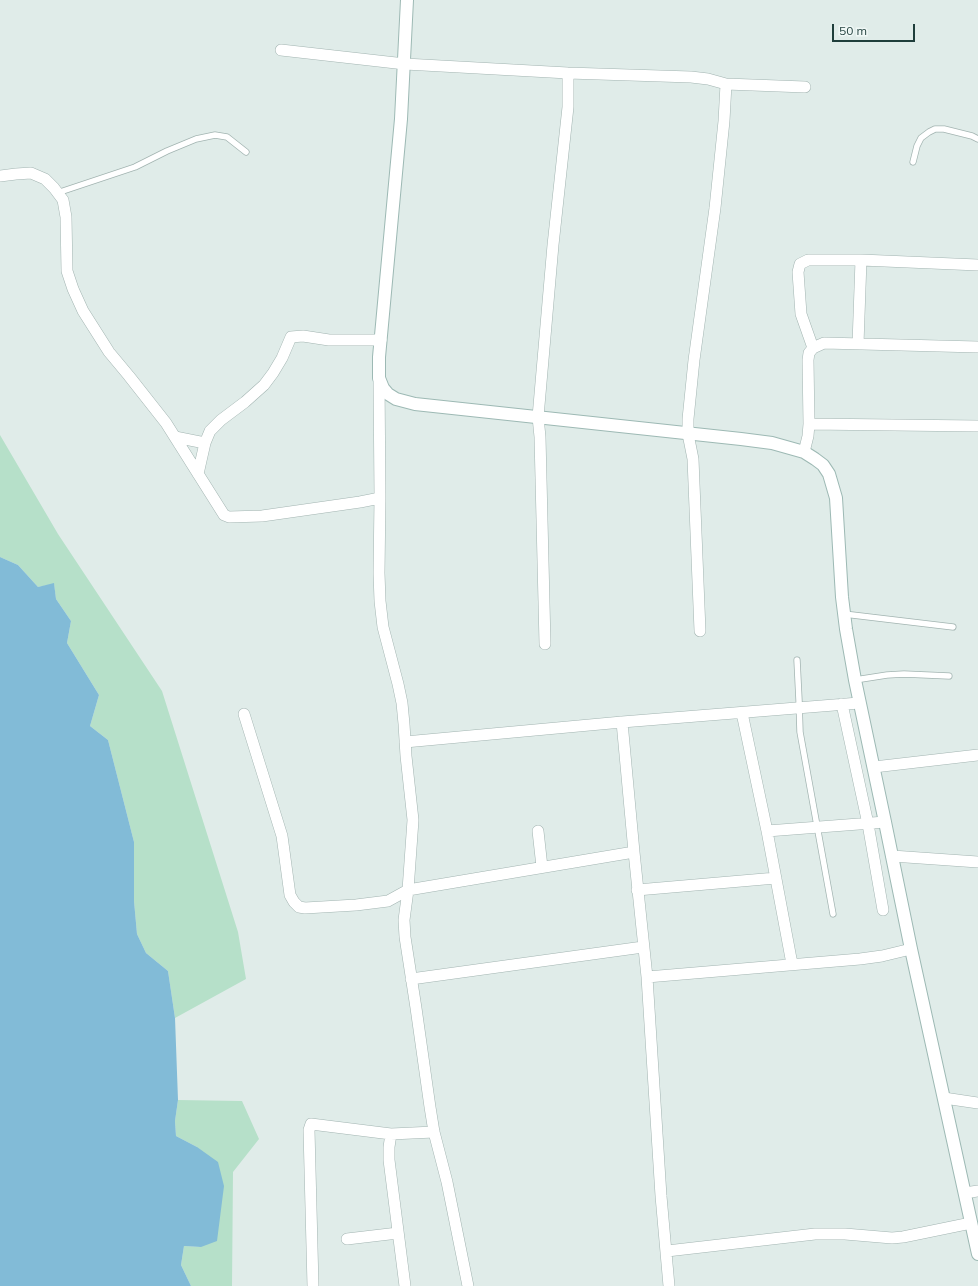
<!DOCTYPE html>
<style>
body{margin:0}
#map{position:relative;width:978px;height:1286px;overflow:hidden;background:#e0ece9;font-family:Mulish,sans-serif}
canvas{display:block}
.scale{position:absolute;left:832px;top:24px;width:83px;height:18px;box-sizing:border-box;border:2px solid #1f3e3b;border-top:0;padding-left:5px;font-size:12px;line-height:14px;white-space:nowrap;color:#1f3e3b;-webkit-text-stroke:3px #f0f8f6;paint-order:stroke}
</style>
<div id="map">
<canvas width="978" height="1286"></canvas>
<div class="scale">50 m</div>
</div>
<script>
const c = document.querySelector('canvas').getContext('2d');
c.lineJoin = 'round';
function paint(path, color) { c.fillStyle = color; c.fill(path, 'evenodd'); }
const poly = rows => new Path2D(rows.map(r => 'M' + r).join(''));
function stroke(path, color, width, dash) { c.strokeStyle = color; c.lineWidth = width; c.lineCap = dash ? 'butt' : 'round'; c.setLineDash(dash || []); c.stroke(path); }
paint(poly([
 [0,435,58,534,162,691,238,932,246,979,175,1018,168,971,146,953,137,934,134,901,134,842,108,740,90,726,99,695,67,643,71,621,56,599,54,584,38,587,18,565,0,557],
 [178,1100,242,1101,259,1139,233,1172,232,1286,191,1286,181,1265,184,1246,201,1247,197,1147,176,1136,175,1121]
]), '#b6e0c9');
paint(poly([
 [0,557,18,565,38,587,54,583,56,599,71,621,67,643,99,695,90,726,108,740,134,842,134,901,137,934,146,953,168,971,175,1018,178,1100,175,1121,176,1136,197,1147,218,1162,224,1186,217,1241,201,1247,184,1246,181,1265,191,1286,0,1286]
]), '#82bbd7');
const lane = poly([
 [913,162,917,146,921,138,929,132,935,129,944,129,972,136,978,139],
 [57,193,135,167,167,151,196,139,215,135,227,137,246,152],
 [844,614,953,627],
 [797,660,799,700,800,732,833,914],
 [855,680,887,675,904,674,949,676]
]);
const street = poly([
 [281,50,405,64,568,73,691,77,708,79,726,84,724,121,715,208,694,360,688,419,688,434,693,459,700,631],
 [726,84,805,87],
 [0,176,16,174,31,173,45,179,54,188,63,200,66,217,67,271,73,289,83,311,109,352,129,376,166,423,224,515,229,517,262,516,360,502,380,498],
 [858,344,861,260],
 [813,348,801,314,798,272,800,264,808,260,861,260,978,265],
 [379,378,380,498,379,573,380,601,383,627,398,684,402,703,404,724,406,756,413,820,408,890,404,920,405,937,416,1008,430,1107,434,1132,447,1182,468,1286],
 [809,424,978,426],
 [175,437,205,443],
 [804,452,808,436,809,424,808,360,809,353,813,348,824,343,978,347],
 [198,474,205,443,210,431,221,420,245,402,264,385,273,373,282,358,291,337,303,336,329,340,381,340],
 [545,644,540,437,538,417,553,245,568,107,568,73],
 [842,704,868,824,883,910],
 [742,713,767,831,792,964],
 [244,714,282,836,290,895,294,902,299,907,305,908,356,905,388,901,408,890,634,852],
 [622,722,634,852,647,977,661,1196,669,1286],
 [405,742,622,722,859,703],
 [874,767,978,755],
 [538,831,542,867],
 [767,831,885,822],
 [892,856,978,862],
 [637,890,776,878],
 [647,977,860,959,882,956,911,949],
 [411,979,643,947],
 [944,1098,978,1103],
 [391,1134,389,1147,389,1160,405,1286],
 [965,1193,978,1191],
 [347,1239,398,1233],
 [667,1251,815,1234,845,1234,892,1238,903,1237,971,1223],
 [313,1286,309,1130,311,1124,391,1134,434,1132]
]);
const secondary = poly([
 [407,0,401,119,379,357,379,378,383,388,388,394,396,399,415,404,741,439,772,443,804,452,815,459,823,465,829,474,836,498,842,597,846,629,855,680,885,822,911,949,978,1254]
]);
stroke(lane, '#a2b4b1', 7);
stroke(street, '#a2b4b1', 12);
stroke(secondary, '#9db9b4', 14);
stroke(lane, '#fff', 5.5);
stroke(street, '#fff', 11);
stroke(secondary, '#fff', 12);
</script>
